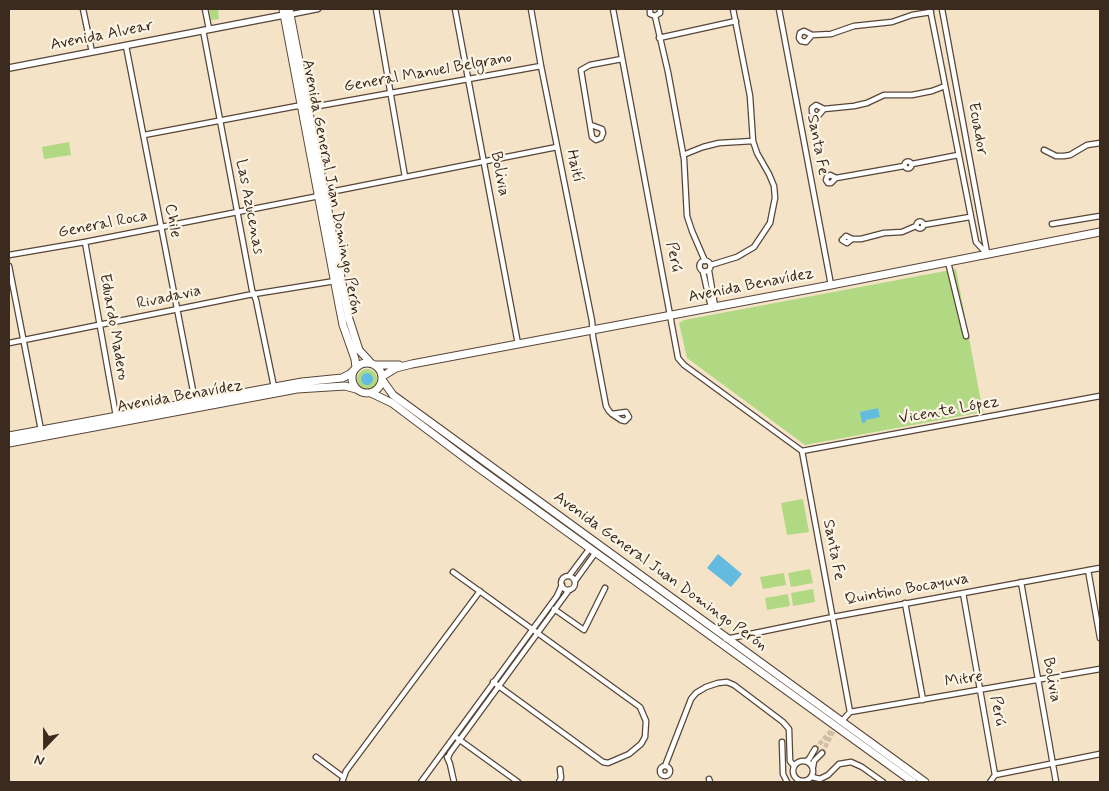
<!DOCTYPE html>
<meta charset="utf-8">
<style>
body{margin:0}
#map{position:relative;width:1109px;height:791px;overflow:hidden;background:#f5e3c8;font-family:Mynerve,sans-serif}
canvas{display:block}
.frame{position:absolute;inset:0;border:10px solid #3b2a1e;pointer-events:none}
.north{position:absolute;left:20px;top:721px;width:50px;height:50px;-webkit-text-stroke:4px #fcf5e5;paint-order:stroke;rotate:202deg;font-size:14px;font-weight:700;line-height:20px;text-align:center;color:#3b2a1e}
.north::after{content:'';display:block;margin:auto;width:18px;height:22px;background:#3b2a1e;clip-path:polygon(50% 0,100% 100%,50% 72%,0 100%)}
</style>
<div id="map">
<canvas width="1109" height="791"></canvas>
<div class="frame"></div>
<div class="north">N</div>
</div>
<script>
const c = document.querySelector('canvas').getContext('2d');
c.lineJoin = 'round';
function paint(path, color) { c.fillStyle = color; c.fill(path, 'evenodd'); }
const poly = rows => new Path2D(rows.map(r => 'M' + r).join(''));
function stroke(path, color, width, dash) { c.strokeStyle = color; c.lineWidth = width; c.lineCap = dash ? 'butt' : 'round'; c.setLineDash(dash || []); c.stroke(path); }
function write(font, color, halo, rows, align = 'center') {
  c.font = font + ' Mynerve,sans-serif'; c.lineWidth = 4.5; c.setLineDash([]); c.textBaseline = 'middle'; c.strokeStyle = halo; c.fillStyle = color; for (const [text, x, y, turn = 0] of rows) {
    c.save(); c.translate(x, y); c.rotate((+turn || 0) * Math.PI / 180); c.textAlign = isNaN(turn) ? turn : align; if (halo) c.strokeText(text, 0, 0); c.fillText(text, 0, 0); c.restore();
  }
}
paint(poly([
 [209,9,218,9,219,19,211,20],
 [69,142,71,155,44,159,42,147],
 [956,269,983,412,805,445,687,358,679,323,684,320],
 '357 379a10 10 0 1 1 20 0a10 10 0 1 1-20 0Z',
 [803,499,809,532,787,535,781,503],
 [810,569,813,583,791,587,788,573],
 [784,573,786,585,763,589,760,577],
 [813,589,815,602,793,606,791,593],
 [788,594,790,606,767,610,765,598]
]), '#b1d983');
paint(poly([
 '361 379a6 6 0 1 1 12 0a6 6 0 1 1-12 0Z',
 [878,408,880,417,866,420,866,422,862,423,860,412],
 [718,554,742,574,731,587,707,568]
]), '#63bce0');
stroke(poly([
 [815,749,832,730],
 [822,753,836,726]
]), '#d0bea6', 4.5, [4.5, 2]);
const minor = poly([
 [83,9,92,52],
 [205,9,209,29],
 [376,9,405,177],
 [455,9,518,344],
 [531,9,541,66,592,321,593,337,606,406,609,411,612,414,621,420,625,421,629,417,626,412,612,414],
 [613,9,678,358,684,365,802,451],
 [650,9,650,14,655,16,660,13,660,9],
 [779,9,831,285],
 [930,9,976,242,987,254],
 [942,9,987,253],
 [288,15,318,9],
 [655,16,668,72,684,159,687,216,692,231,705,261],
 [203,30,252,290,256,300,274,387],
 [812,35,806,42,801,41,799,38,800,33,804,31,812,35,831,34,854,26,892,22,912,15,931,12],
 [659,38,736,21],
 [126,46,195,401],
 [824,109,818,116,814,115,812,112,812,108,816,105,824,109,854,106,867,103,884,95,912,95,932,91,945,86],
 [591,125,602,129,603,133,601,138,596,140,592,137,581,70,590,65,622,59],
 [144,135,297,106,313,107,541,66],
 [1044,150,1056,156,1064,156,1070,155,1087,145,1100,143],
 [683,155,703,147,719,143,753,141],
 '904.5 165a3.5 3.5 0 1 1 7 0a3.5 3.5 0 1 1-7 0Z',
 [912,164,958,155],
 [836,178,831,183,828,183,826,180,827,177,830,175,836,178,904,166],
 [325,193,557,147],
 '916.5 225a3.5 3.5 0 1 1 7 0a3.5 3.5 0 1 1-7 0Z',
 [1052,224,1100,216],
 [923,225,970,217],
 [852,239,846,236,842,240,847,243,852,239,861,239,884,233,902,232,916,226],
 [85,242,116,416],
 [9,255,85,242,319,196],
 '699.5 266a5.5 5.5 0 1 1 11 0a5.5 5.5 0 1 1-11 0Z',
 [948,262,966,336],
 [711,265,737,257,754,247,770,223,775,198,774,186,769,174,757,153,753,141,750,96,733,9],
 [9,266,41,430],
 [709,271,715,306],
 [703,272,711,307],
 [9,343,248,295,335,281],
 [802,451,1100,396],
 [802,451,850,712],
 [1088,570,1100,638],
 [453,572,640,707,646,721,645,737,641,744,629,754,608,763,603,762,493,682],
 [569,576,590,548],
 '561 583a7 7 0 1 1 14 0a7 7 0 1 1-14 0Z',
 [575,581,596,552],
 [1021,582,1056,782],
 [963,593,995,775],
 [905,603,923,700],
 [554,609,584,630,605,588],
 [726,639,833,617,1100,568],
 [841,722,850,712,1100,669],
 [457,738,518,782],
 [782,742,783,774,787,782],
 [316,757,343,777],
 [447,757,450,764,454,782],
 [448,758,450,753,569,590],
 '793 771a10 10 0 1 1 20 0a10 10 0 1 1-20 0Z',
 [806,761,809,759,815,749],
 '660 771a5 5 0 1 1 10 0a5 5 0 1 1-10 0Z',
 [665,766,691,699,696,693,706,687,718,683,727,682,734,685,783,722,789,729,790,761,794,766],
 [813,767,814,761,822,753],
 [812,777,820,779,828,775,839,764,851,762,862,767,883,782],
 [709,779,710,782],
 [342,782,346,771,480,591],
 [421,782,557,596,562,585],
 [559,782,561,778,560,769],
 [990,782,995,775,1100,754]
]);
const tertiary = poly([
 [9,68,284,15]
]);
const secondary = poly([
 [283,9,340,310,343,325,355,359,356,368],
 [289,9,349,319,359,350,371,363],
 '352 378a15 15 0 1 1 30 0a15 15 0 1 1-30 0Z',
 [375,365,399,365],
 [383,376,396,368,412,364,831,285,1100,232],
 [383,381,393,395,925,782],
 [371,393,392,403,469,461,913,782],
 [9,436,302,382,342,378,350,374,354,370],
 [9,443,297,389,345,386,356,389]
]);
stroke(minor, '#574638', 7);
stroke(tertiary, '#574638', 8);
stroke(secondary, '#574638', 9);
stroke(minor, '#fff', 4.5);
stroke(tertiary, '#fff', 5.5);
stroke(secondary, '#fff', 7);
write('16px', '#3b2a1e', '#fcf5e5', [
 ["Avenida Alvear",102,36,-11],
 ["General Manuel Belgrano",428,73,-10],
 ["Ecuador",977,129,80],
 ["Santa Fe",817,145,79],
 ["Haití",574,166,78],
 ["Bolivia",499,174,79],
 ["Avenida General Juan Domingo Perón",331,187,79],
 ["Las Azucenas",249,207,79],
 ["Chile",172,221,79],
 ["General Roca",103,225,-11],
 ["Perú",673,257,79],
 ["Avenida Benavídez",751,286,-11],
 ["Rivadavia",169,298,-12],
 ["Eduardo Madero",113,327,80],
 ["Avenida Benavídez",180,397,-10],
 ["Vicente López",949,411,-10],
 ["Santa Fe",833,550,79],
 ["Avenida General Juan Domingo Perón",660,572,36],
 ["Quintino Bocayuva",907,590,-10],
 ["Mitre",964,680,-9],
 ["Bolivia",1051,680,80],
 ["Perú",997,711,80]
]);
</script>
